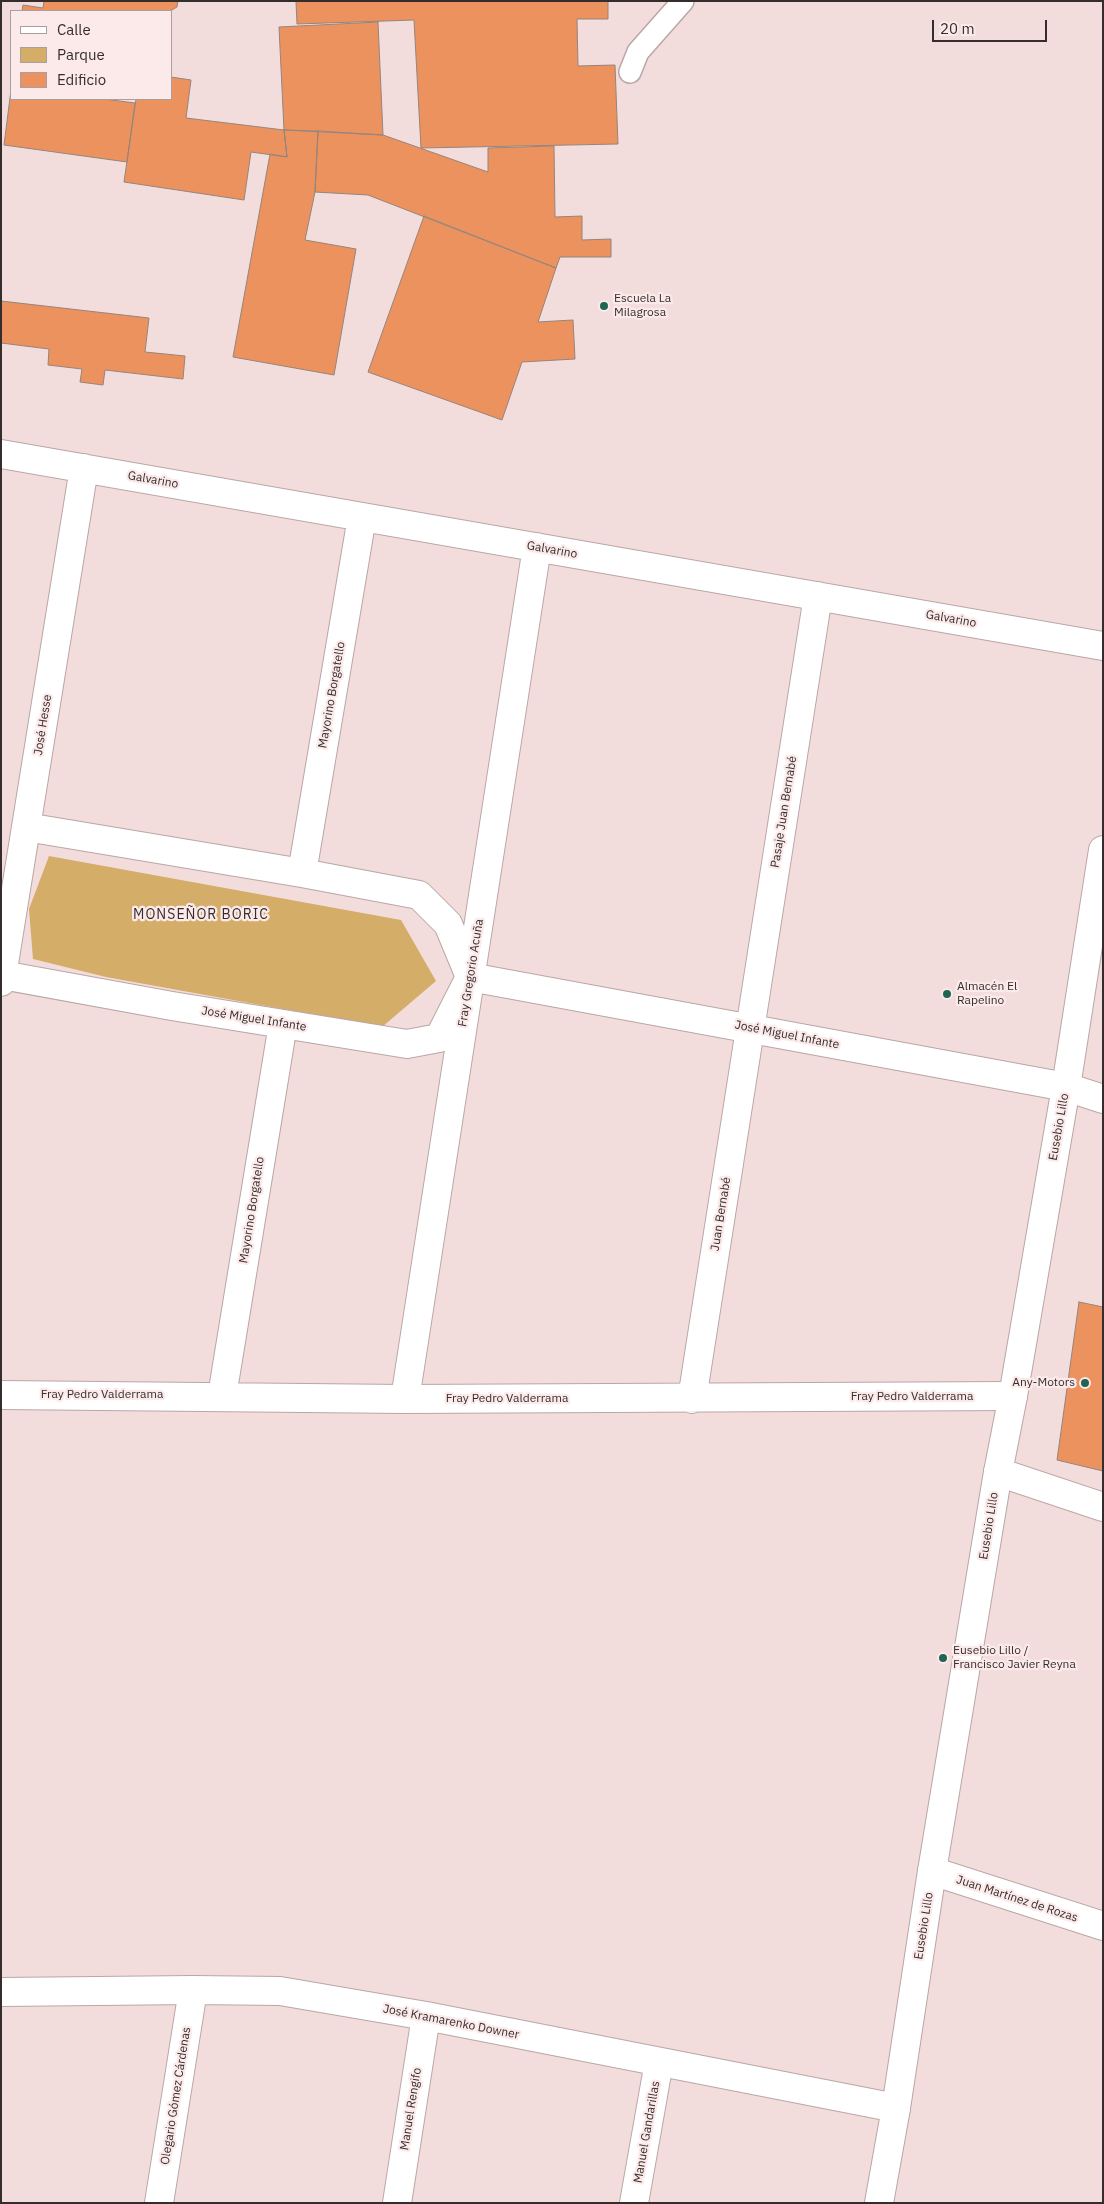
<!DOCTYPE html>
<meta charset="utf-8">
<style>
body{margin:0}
#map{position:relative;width:1104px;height:2204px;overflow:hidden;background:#f2dcdc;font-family:"IBM Plex Sans",sans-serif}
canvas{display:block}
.frame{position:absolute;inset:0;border:2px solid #352d2d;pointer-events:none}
.legend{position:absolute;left:10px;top:10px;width:162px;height:90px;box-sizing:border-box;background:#fceaea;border:1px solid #ac9e9e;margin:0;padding:6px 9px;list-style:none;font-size:15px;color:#352d2d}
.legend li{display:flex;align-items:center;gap:10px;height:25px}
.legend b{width:25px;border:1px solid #ac9e9e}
.scale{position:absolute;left:932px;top:20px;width:115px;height:22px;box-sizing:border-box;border:2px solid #352d2d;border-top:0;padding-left:6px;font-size:15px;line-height:18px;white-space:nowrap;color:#352d2d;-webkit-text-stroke:4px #fceaea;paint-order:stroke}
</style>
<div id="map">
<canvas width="1104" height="2204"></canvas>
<div class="frame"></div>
<ul class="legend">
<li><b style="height:6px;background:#fff"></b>Calle</li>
<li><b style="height:14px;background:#d4ad68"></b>Parque</li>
<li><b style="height:14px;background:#ec925f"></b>Edificio</li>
</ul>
<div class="scale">20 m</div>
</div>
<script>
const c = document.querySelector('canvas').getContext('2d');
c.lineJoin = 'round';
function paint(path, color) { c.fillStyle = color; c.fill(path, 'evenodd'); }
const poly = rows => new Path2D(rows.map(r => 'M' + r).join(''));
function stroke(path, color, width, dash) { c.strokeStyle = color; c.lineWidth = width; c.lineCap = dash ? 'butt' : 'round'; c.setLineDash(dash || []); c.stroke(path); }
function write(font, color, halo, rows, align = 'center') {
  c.font = font + ' "IBM Plex Sans",sans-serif'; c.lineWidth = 4.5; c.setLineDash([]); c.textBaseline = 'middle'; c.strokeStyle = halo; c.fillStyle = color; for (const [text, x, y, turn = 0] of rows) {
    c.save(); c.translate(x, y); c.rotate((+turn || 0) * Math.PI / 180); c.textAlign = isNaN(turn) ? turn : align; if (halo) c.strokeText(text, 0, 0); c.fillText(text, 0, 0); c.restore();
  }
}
paint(poly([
 [49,856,401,920,436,981,382,1027,106,977,33,959,29,909]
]), '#d4ad68');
const building = poly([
 [44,1,178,1,177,7,170,11,22,11,23,5,43,8,44,1],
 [296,1,608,1,608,19,577,19,578,66,615,65,618,144,421,148,414,20,297,24,296,1],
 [378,22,383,135,284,130,279,27,378,22],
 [171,77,191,80,186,118,284,130,287,157,251,152,244,200,124,182,136,99,171,99,171,77],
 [11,90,11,99,104,99,135,103,127,162,4,145,11,90],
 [284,130,318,131,315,192,305,240,356,249,334,375,233,357,270,154,287,157,284,130],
 [318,131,383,135,488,172,488,148,554,146,555,217,582,216,582,240,611,239,611,257,560,257,556,268,368,195,315,192,318,131],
 [424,216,556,268,538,322,573,320,575,359,522,362,502,420,368,372,424,216],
 [1,301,149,318,145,352,185,356,183,379,105,370,103,385,80,382,82,369,48,365,49,349,1,343,1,301],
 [1079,1302,1103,1307,1103,1471,1057,1460,1079,1302]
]);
paint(building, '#ec925f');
stroke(building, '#95847b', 1);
const service = poly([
 [630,72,638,52,683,1]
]);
const minor = poly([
 [1,454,1103,646],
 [302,873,362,517],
 [2,975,172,1006,407,1044,439,1038,470,977,448,924,419,895,302,873,26,827],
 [470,977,1066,1087,1103,1099],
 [1,982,84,468],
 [1,1395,405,1399,1013,1396],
 [222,1396,283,1024],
 [405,1399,537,547],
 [692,1399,818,596],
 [998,1472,1103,1507],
 [932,1871,1103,1926],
 [1,1992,193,1990,280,1991,426,2016,896,2108],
 [159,2203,193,1990],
 [397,2203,426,2016],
 [634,2203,659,2062]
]);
const tertiary = poly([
 [879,2203,896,2108,932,1871,998,1472,1013,1396,1066,1087,1103,850]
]);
stroke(service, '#bba6a6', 24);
stroke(minor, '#bba6a6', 30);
stroke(tertiary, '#bba6a6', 30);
stroke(service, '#fff', 21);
stroke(minor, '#fff', 28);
stroke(tertiary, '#fff', 28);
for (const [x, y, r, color] of [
 [604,306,5,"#206454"],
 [947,994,5,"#206454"],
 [1085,1383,5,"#206454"],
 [943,1658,5,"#206454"]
]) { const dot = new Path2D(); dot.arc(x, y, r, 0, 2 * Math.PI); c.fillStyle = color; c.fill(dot); stroke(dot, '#fceaea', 2); }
write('12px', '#352d2d', '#fceaea', [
 ["Escuela La",614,299],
 ["Milagrosa",614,313],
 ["Almacén El",957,987],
 ["Rapelino",957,1001],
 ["Any-Motors",1075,1383,"right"],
 ["Eusebio Lillo /",953,1651],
 ["Francisco Javier Reyna",953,1665]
], 'left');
write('12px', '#352d2d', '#fceaea', [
 ["Galvarino",153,480,10],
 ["Galvarino",552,550,10],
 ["Galvarino",951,619,10],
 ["Mayorino Borgatello",332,695,-80],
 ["José Hesse",43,725,-81],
 ["Pasaje Juan Bernabé",784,812,-81],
 ["Fray Gregorio Acuña",471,973,-81],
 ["José Miguel Infante",254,1019,9],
 ["José Miguel Infante",787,1035,11],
 ["Eusebio Lillo",1059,1127,-80],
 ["Mayorino Borgatello",252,1210,-81],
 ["Juan Bernabé",721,1214,-81],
 ["Fray Pedro Valderrama",102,1395],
 ["Fray Pedro Valderrama",912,1397],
 ["Fray Pedro Valderrama",507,1399],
 ["Eusebio Lillo",989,1526,-81],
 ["Juan Martínez de Rozas",1017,1899,18],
 ["Eusebio Lillo",924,1926,-81],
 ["José Kramarenko Downer",451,2022,11],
 ["Olegario Gómez Cárdenas",176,2096,-81],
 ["Manuel Rengifo",411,2109,-81],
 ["Manuel Gandarillas",647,2132,-80]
]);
c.letterSpacing = '1px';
write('14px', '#352d2d', '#fceaea', [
 ["MONSEÑOR BORIC",201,915]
]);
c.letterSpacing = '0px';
</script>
